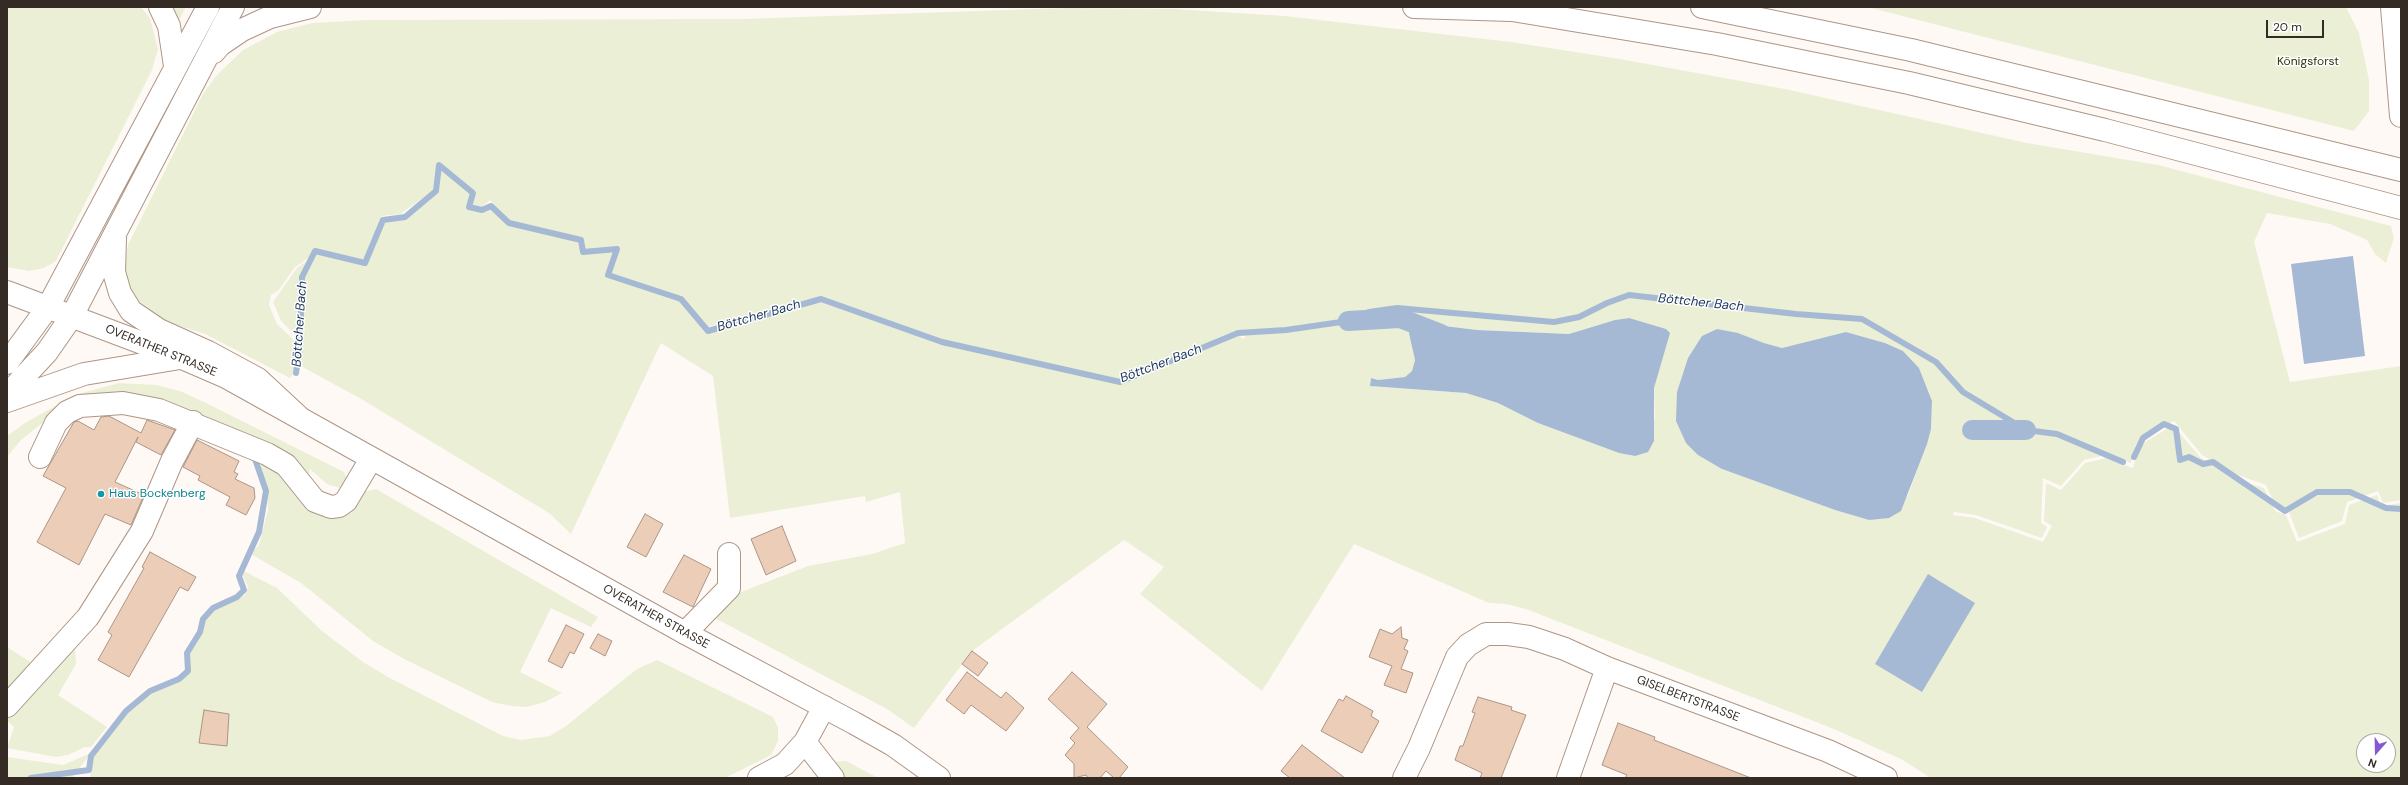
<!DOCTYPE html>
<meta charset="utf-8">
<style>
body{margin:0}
#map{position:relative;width:2408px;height:785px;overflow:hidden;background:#fff9f6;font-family:"DM Sans",sans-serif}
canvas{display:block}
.frame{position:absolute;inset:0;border:8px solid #342b24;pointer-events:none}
.north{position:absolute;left:2356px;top:733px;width:40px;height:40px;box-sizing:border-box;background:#fff;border:1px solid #aeaaa7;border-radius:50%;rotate:200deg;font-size:11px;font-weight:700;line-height:16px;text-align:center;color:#342b24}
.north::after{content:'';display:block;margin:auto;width:14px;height:18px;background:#8459d2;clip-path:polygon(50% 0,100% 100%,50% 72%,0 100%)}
.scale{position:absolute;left:2266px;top:20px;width:58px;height:18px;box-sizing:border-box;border:2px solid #342b24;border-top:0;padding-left:5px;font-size:12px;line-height:14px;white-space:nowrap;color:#342b24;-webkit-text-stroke:3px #fff;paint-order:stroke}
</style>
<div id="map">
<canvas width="2408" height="785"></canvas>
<div class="frame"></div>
<div class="north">N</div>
<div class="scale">20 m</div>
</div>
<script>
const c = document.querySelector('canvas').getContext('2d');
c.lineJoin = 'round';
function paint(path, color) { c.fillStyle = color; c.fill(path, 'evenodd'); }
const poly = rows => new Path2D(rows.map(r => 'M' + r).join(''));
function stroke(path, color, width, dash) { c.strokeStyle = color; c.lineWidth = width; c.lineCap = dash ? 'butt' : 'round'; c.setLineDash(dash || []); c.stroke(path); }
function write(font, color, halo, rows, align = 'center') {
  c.font = font + ' "DM Sans",sans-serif'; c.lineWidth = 3; c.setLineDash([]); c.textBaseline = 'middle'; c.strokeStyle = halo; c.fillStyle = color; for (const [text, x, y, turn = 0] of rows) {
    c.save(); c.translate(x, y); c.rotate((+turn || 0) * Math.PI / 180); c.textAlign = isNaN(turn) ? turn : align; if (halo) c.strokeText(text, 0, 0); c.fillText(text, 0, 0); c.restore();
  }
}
paint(poly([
 [7,7,141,7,150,18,158,49,152,70,56,261,44,268,29,271,7,267],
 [167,7,186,7,177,24],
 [1867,7,2346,7,2359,33,2369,80,2369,111,2354,131],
 [1066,8,1175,9,1285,16,1511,42,1620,59,1785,89,2027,143,2158,165,2391,226,2394,238,2386,263,2375,254,2367,240,2330,224,2267,213,2254,242,2290,382,2401,366,2401,500,2383,503,2378,491,2347,502,2342,521,2299,538,2289,512,2277,509,2266,485,2238,475,2202,455,2174,421,2136,444,2131,463,2106,455,2084,460,2061,486,2043,478,2041,523,2047,527,2042,538,1976,515,1954,512,1953,515,1975,518,2043,542,2052,526,2044,521,2046,483,2061,490,2085,463,2106,458,2133,468,2139,446,2173,425,2200,457,2235,479,2264,488,2275,511,2286,515,2297,542,2345,524,2349,505,2377,495,2381,506,2401,503,2401,778,1931,778,1901,759,1834,729,1526,609,1506,604,1489,603,1354,544,1262,691,1140,594,1164,567,1124,540,972,651,914,728,887,709,709,615,741,592,808,566,872,554,905,543,900,492,866,502,865,496,730,518,713,376,661,343,571,534,549,513,363,400,299,365,303,280,317,252,366,263,384,219,403,217,439,191,441,167,471,192,467,207,482,211,489,204,508,224,581,241,582,254,616,250,608,275,681,300,708,331,824,301,946,344,1123,384,1238,335,1244,339,1246,335,1238,331,1121,380,948,342,822,297,708,327,682,297,611,274,620,247,585,251,584,239,510,221,490,200,482,207,470,204,474,191,438,161,436,189,400,214,382,216,364,260,314,248,310,257,295,267,278,291,271,295,269,305,277,324,298,344,294,373,290,378,205,334,167,322,136,299,129,289,124,268,128,245,203,94,216,76,243,50,277,32,312,23,368,20,742,19],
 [1629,318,1660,365,1654,388,1655,418,1635,456,1619,453,1538,423,1498,403,1466,393,1370,386,1371,378,1378,380,1405,377,1412,371,1415,360,1410,333,1416,324,1420,323,1477,330,1569,334,1615,320],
 [1846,332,1885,343,1903,351,1919,368,1932,401,1931,429,1908,496,1869,520,1835,510,1722,469,1738,333,1764,343,1782,348],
 [2364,741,2388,741,2388,765,2364,765],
 [308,260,300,278,298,338,281,321,273,302,297,268],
 [119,383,156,385,180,391,206,403,344,472,347,479,343,489,327,484,310,469,306,481,148,400,61,408,21,440,7,457,7,436,25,423,75,395],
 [257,460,274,464,310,505,376,489,598,617,591,627,551,608,520,672,562,693,545,702,527,707,511,706,492,702,404,659,373,641,301,583,251,554,259,545,268,510,267,489],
 [240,569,277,588,322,631,363,662,388,677,503,736,521,740,550,736,566,726,637,669,657,660,773,717,778,728,778,741,771,755,725,778,90,778,93,754,97,745,116,720,146,691,187,674,191,646,204,625,205,618,209,613,245,595,248,587],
 [74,636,76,664,58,695,107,727,91,747,85,747,68,755,56,757,7,748,14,727,7,721,7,714],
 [7,647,38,667,7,700],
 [91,753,72,778,7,778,7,757,63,765],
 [846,761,878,778,845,778,831,762]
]), '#ebefd5');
paint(poly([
 [2353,256,2365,356,2304,364,2291,264],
 [1629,318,1666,329,1670,333,1654,388,1654,441,1648,452,1635,456,1619,453,1538,423,1498,403,1466,393,1370,386,1371,378,1378,380,1405,377,1412,371,1415,360,1409,333,1416,324,1420,323,1477,330,1569,334,1615,320],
 [1717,329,1738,333,1764,343,1782,348,1846,332,1885,343,1903,351,1919,368,1932,401,1931,429,1927,444,1901,511,1889,518,1869,520,1835,510,1722,469,1698,455,1686,443,1676,421,1677,392,1688,358,1702,336],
 [1928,574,1975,603,1922,692,1875,664]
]), '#a5b9d4');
stroke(poly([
 [296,373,300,347,302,277,315,251,365,263,383,220,405,217,436,191,439,165,473,193,469,207,482,210,491,206,509,223,581,240,583,252,617,249,608,275,681,299,708,331,821,299,942,342,1120,382,1238,333,1286,330,1348,321,1369,312,1397,308,1554,322,1579,317,1607,303,1629,295,1796,314,1862,319,1936,362,1963,392,2026,430,2057,434,2123,462],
 [2134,457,2143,438,2164,424,2176,429,2180,460,2189,457,2203,464,2213,462,2285,511,2317,492,2350,492,2386,508,2401,509],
 [31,778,89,770,91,756,126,711,150,691,179,679,188,671,187,653,200,632,203,619,213,608,237,597,244,590,239,576,259,532,266,491,254,456]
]), '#a5b9d4', 6);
stroke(poly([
 [1348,321,1400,318,1441,334],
 [1972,430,2026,430]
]), '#a5b9d4', 20);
const building = poly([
 [109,416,141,433,147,420,175,430,161,455,136,442,138,437,115,482,144,495,131,525,105,514,79,565,37,542,66,488,43,476,74,422,78,421,94,430,101,417,109,416],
 [197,440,239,461,234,472,238,474,235,479,254,488,255,498,246,515,226,505,230,497,198,480,200,476,183,467,197,440],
 [645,514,663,524,646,557,627,547,645,514],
 [782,526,796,561,766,575,751,539,782,526],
 [150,552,196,577,188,591,180,587,129,677,98,660,112,635,108,632,144,568,142,567,150,552],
 [684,555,711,569,693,607,663,592,684,555],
 [566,625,584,634,574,654,570,652,562,668,548,661,566,625],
 [1401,627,1402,638,1408,640,1404,649,1408,651,1401,669,1413,673,1406,693,1384,685,1392,666,1369,657,1380,629,1392,634,1401,627],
 [598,634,612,641,605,656,590,648,598,634],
 [972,651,988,663,978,676,962,664,972,651],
 [967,672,1001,698,1006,692,1024,708,1006,731,971,705,964,714,946,700,967,672],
 [1072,672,1107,704,1087,727,1128,767,1119,778,1114,778,1106,771,1100,778,1088,778,1086,775,1074,778,1074,764,1065,755,1075,743,1070,738,1079,728,1048,699,1072,672],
 [1346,696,1373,711,1371,716,1379,721,1362,753,1321,731,1339,699,1343,701,1346,696],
 [1478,697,1512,707,1511,710,1526,715,1501,778,1480,778,1482,773,1455,760,1460,746,1463,746,1475,713,1472,712,1478,697],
 [204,710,229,714,227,746,199,743,204,710],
 [1618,723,1655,737,1654,740,1751,778,1625,778,1627,775,1602,765,1618,723],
 [1302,745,1345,778,1290,778,1281,771,1302,745]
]);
paint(building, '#eccdb8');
stroke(building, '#ac9585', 1);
const minor = poly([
 [40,457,56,423,67,412,80,406,123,403,159,410,267,454,286,465,315,501,331,507,339,506,346,501,371,459],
 [685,633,729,588,729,554],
 [7,706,88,617,142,531,172,461,193,422],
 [805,742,833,778],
 [759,778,785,764,805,742,824,707],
 [1404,778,1419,748,1457,657,1468,645,1486,634,1508,634,1529,637,1565,649,1607,668,1828,751,1886,778],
 [1568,778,1607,668]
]);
const major = poly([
 [2392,7,2401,116],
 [7,292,182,358,226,377,685,633,854,723,893,745,939,778],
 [7,363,48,307],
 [7,395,47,352,72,316],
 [7,401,84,374,180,358]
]);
const highway = poly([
 [160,7,169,26,175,66],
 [1414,7,1510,10],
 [1494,7,1717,44,1909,83,2105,130,2401,208],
 [1702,7,1911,50,2401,170],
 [214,52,220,45,242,30,270,17,310,7],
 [115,238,114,272,120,293,131,311,159,330,208,352,258,379,300,418],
 [48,307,208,7],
 [72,316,233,7]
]);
stroke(minor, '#ad9686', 24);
stroke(major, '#ad9686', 24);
stroke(highway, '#ad9686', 24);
stroke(minor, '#fff', 22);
stroke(major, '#fff', 22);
stroke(highway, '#fff', 22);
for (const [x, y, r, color] of [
 [101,494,4,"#0f9aa8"]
]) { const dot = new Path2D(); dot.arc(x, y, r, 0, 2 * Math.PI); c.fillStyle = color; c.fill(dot); stroke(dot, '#fff', 1.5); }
write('12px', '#2e3006', '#fff', [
 ["Königsforst",2308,62]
]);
write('12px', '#342b24', '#fff', [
 ["OVERATHER STRASSE",161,351,22],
 ["OVERATHER STRASSE",656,617,29],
 ["GISELBERTSTRASSE",1688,699,21]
]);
write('12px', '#0d838f', '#fff', [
 ["Haus Bockenberg",109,494]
], 'left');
write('italic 13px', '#1a355a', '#fff', [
 ["Böttcher Bach",1701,303,6],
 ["Böttcher Bach",759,316,-16],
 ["Böttcher Bach",300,324,-86],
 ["Böttcher Bach",1161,364,-21]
]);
</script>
